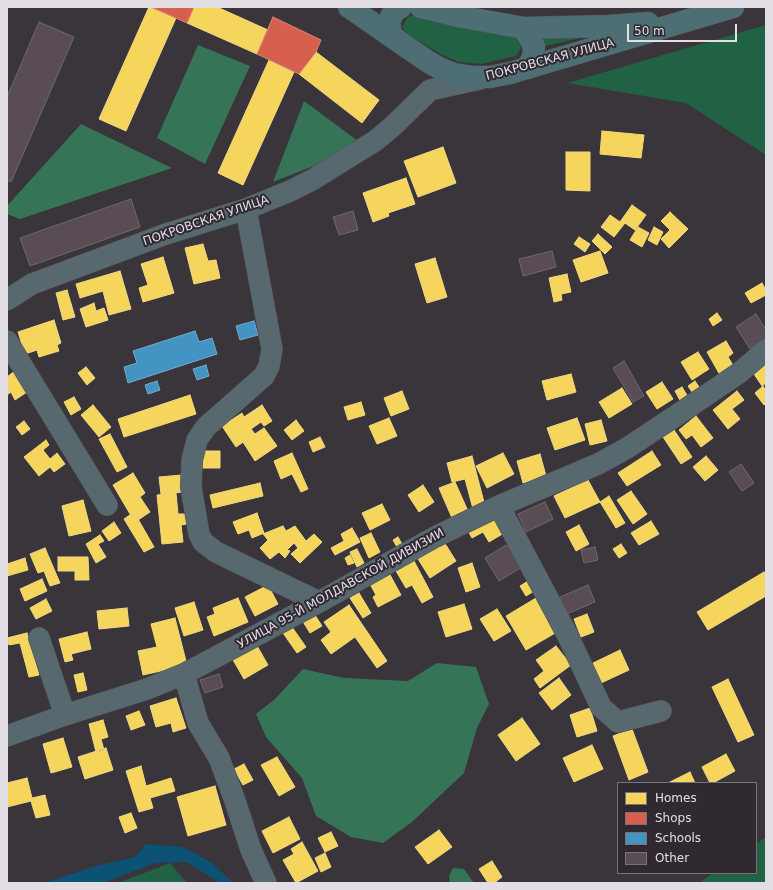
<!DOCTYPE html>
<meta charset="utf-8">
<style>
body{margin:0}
#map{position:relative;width:773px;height:890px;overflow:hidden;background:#39353a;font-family:"DejaVu Sans",sans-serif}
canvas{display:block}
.frame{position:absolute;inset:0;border:8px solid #e2dee3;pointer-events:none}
.legend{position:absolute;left:617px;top:782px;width:140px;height:92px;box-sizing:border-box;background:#302931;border:1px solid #777178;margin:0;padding:5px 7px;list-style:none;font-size:12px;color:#e2dee3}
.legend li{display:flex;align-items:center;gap:8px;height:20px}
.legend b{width:20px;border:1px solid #777178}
.scale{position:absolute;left:627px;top:24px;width:110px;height:18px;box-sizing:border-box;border:2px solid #e2dee3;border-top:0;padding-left:5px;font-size:12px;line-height:14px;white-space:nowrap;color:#e2dee3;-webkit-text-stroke:3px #302931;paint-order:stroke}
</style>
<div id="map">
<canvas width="773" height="890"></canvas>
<div class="frame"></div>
<ul class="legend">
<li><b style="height:11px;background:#f6d55c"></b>Homes</li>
<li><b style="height:11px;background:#d6604d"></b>Shops</li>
<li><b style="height:11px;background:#4393c3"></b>Schools</li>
<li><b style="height:11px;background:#594c55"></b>Other</li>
</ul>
<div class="scale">50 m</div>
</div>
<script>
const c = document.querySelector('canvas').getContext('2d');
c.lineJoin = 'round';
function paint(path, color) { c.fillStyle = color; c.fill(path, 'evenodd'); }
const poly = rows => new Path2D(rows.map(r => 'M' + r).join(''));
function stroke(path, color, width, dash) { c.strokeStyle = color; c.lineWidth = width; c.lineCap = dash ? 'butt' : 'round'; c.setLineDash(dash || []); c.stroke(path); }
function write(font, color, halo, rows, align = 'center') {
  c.font = font + ' "DejaVu Sans",sans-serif'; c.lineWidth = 4; c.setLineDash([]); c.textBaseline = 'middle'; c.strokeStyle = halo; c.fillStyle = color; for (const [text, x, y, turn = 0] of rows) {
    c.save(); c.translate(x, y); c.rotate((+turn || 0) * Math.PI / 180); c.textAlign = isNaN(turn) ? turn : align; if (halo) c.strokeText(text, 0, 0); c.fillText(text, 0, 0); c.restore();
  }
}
paint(poly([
 [413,15,518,38,521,48,516,56,481,64,459,62,440,54,405,32,402,27,408,17],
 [766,25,766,155,686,103,567,83],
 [546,36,581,38,545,46,540,41,541,37],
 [766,837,766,883,699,883,713,873,756,873,756,844],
 [170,863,187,883,118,883]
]), '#216144');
paint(poly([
 [198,45,250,66,205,164,157,138],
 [304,101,358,141,316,165,273,182],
 [81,124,172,168,20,219,7,214,7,206],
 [437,663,476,667,489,704,477,728,464,773,412,822,383,843,351,837,316,816,302,778,266,737,256,714,275,699,303,669,344,678,408,681],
 [453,868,464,869,474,883,450,883,449,876]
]), '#367457');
paint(poly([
 [146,844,183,847,212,863,233,883,220,883,187,862,155,863,103,883,44,883,96,866,135,857]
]), '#0c5275');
const homes = poly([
 [149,7,176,18,126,131,99,119,149,7],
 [194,7,217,7,268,30,257,54,187,23,194,7],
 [316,52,379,100,362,123,299,74,316,52],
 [269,60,294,72,243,185,218,173,269,60],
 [602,131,644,135,641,158,600,154,602,131],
 [443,147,456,183,418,197,404,161,443,147],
 [566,152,590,152,590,191,566,190,566,152],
 [406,178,415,204,388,213,389,216,373,222,363,193,406,178],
 [632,205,646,215,635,230,625,223,614,237,601,227,610,215,620,222,632,205],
 [670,212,688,229,669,248,661,239,670,230,661,221,670,212],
 [638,227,649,233,642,247,630,240,638,227],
 [654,227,663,232,657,245,648,240,654,227],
 [598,234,612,247,605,254,592,241,598,234],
 [579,237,590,244,585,252,574,244,579,237],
 [203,244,208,261,216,260,220,278,194,284,185,248,203,244],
 [600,251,608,273,581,282,573,260,600,251],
 [163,257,174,293,143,302,139,288,148,285,141,264,163,257],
 [435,258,447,297,427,303,415,264,435,258],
 [120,271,131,309,109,315,103,291,80,298,76,284,120,271],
 [567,274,571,292,561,294,562,300,554,302,549,278,567,274],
 [762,283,766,290,766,295,751,303,745,293,762,283],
 [67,290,75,317,63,320,56,293,67,290],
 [94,303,96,311,104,308,108,320,86,327,80,309,94,303],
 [717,313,722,320,713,326,709,319,717,313],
 [54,320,61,343,57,345,59,351,39,357,37,350,25,354,18,332,54,320],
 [726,341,733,353,728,357,734,367,720,375,707,352,726,341],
 [698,352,709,369,692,380,681,362,698,352],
 [766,361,766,383,762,386,752,371,766,361],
 [86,367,95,378,87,385,78,373,86,367],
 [16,370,30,390,15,400,11,392,7,395,7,377,16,370],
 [571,374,576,392,547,400,542,381,571,374],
 [695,381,701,390,694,395,688,386,695,381],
 [662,382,673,399,657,409,646,392,662,382],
 [763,386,766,391,766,403,764,405,755,393,763,386],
 [682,387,690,400,682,404,675,391,682,387],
 [622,388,632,404,609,418,599,402,622,388],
 [402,391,409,409,391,416,384,398,402,391],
 [737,391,744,400,732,409,740,419,728,429,713,410,737,391],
 [190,395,196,414,124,437,118,419,190,395],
 [74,397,81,409,71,415,64,402,74,397],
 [361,402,365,415,348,420,344,407,361,402],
 [93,405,111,427,99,437,81,415,93,405],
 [262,405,272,421,264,426,261,422,251,429,255,434,236,447,222,426,242,413,244,417,262,405],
 [696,416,713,438,701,447,692,435,686,439,679,430,696,416],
 [389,418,397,436,377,444,369,426,389,418],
 [577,418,585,440,555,450,547,428,577,418],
 [296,420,304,431,292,440,284,430,296,420],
 [601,420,607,441,590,445,585,424,601,420],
 [24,421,30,429,22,435,16,427,24,421],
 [264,428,277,446,255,461,243,442,264,428],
 [674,430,692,457,681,464,663,437,674,430],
 [110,434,127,467,117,472,99,439,110,434],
 [320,437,325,447,313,452,309,442,320,437],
 [46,440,49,445,43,450,50,459,57,453,65,464,54,472,50,467,39,476,24,457,46,440],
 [199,451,220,451,220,468,199,468,199,451],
 [652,451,661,465,627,486,618,473,652,451],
 [292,453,308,489,301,492,292,474,281,479,274,461,292,453],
 [503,453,514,474,487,488,476,466,503,453],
 [540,454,546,476,523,483,517,461,540,454],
 [472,456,485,506,473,509,465,479,452,482,447,463,472,456],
 [706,456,718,470,705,481,693,467,706,456],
 [133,473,145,493,140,497,150,512,138,520,134,512,130,514,113,485,133,473],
 [182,475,184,492,161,494,159,477,182,475],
 [588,480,600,502,565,518,554,496,588,480],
 [455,482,468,511,452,518,439,488,455,482],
 [260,483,263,496,213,508,210,495,260,483],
 [423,485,434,502,419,512,408,495,423,485],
 [631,491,647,514,633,524,617,500,631,491],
 [176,493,178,514,186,514,187,524,181,525,183,542,162,544,157,495,176,493],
 [609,496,625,523,616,528,600,502,609,496],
 [83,500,91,531,69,536,62,506,83,500],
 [382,504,390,520,370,530,362,513,382,504],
 [134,512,154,547,144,552,124,519,134,512],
 [257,513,264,533,252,538,249,530,238,534,233,522,257,513],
 [493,514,504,533,489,542,483,532,472,538,467,529,493,514],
 [651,521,659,534,639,545,631,533,651,521],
 [114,522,121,533,109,541,102,531,114,522],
 [579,525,589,544,576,551,566,532,579,525],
 [283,526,286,531,295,526,306,541,314,534,322,542,300,563,291,554,298,548,294,543,287,550,290,551,285,558,279,552,270,559,260,548,268,540,263,534,283,526],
 [352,528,360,542,335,555,331,548,344,541,341,534,352,528],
 [371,533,380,552,369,558,360,538,371,533],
 [100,535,104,541,98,544,106,557,96,563,86,544,100,535],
 [398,537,402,544,397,547,393,540,398,537],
 [444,542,456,561,430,578,418,559,444,542],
 [621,544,627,553,619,558,613,549,621,544],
 [45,548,60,583,50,586,44,571,38,573,30,554,45,548],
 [357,549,364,563,357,567,350,552,357,549],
 [350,555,354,563,348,565,345,558,350,555],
 [58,557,88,557,89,580,75,580,75,571,58,571,58,557],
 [25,558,28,570,7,576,7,564,25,558],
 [414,561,433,597,422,603,412,585,406,588,396,571,414,561],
 [472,563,480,587,466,592,458,568,472,563],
 [764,572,766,574,766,596,708,630,697,612,764,572],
 [389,573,401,595,378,607,373,597,376,595,370,584,389,573],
 [533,578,539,588,526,596,520,586,533,578],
 [42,579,47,591,25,601,20,589,42,579],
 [268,585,278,604,255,616,245,597,268,585],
 [359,593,371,613,363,618,350,598,359,593],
 [238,598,248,622,214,636,207,617,215,614,213,608,238,598],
 [536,598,557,632,526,650,506,616,536,598],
 [46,599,52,611,36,619,30,608,46,599],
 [194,602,203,630,184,636,175,608,194,602],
 [464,604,472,629,446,637,438,612,464,604],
 [349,605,387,661,377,668,355,637,331,654,321,640,331,632,324,622,349,605],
 [127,608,129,626,99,629,97,611,127,608],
 [497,609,511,631,494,641,480,619,497,609],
 [313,612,322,626,310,633,302,620,313,612],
 [587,614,594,632,581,637,574,619,587,614],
 [175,618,187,665,143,675,138,651,157,647,151,624,175,618],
 [292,627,306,647,297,653,283,633,292,627],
 [87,632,91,649,71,654,73,660,65,662,59,639,87,632],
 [27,633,39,675,29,677,20,643,9,645,7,638,27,633],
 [256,644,268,665,244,679,232,658,256,644],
 [556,646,571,665,540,688,534,679,544,671,536,660,556,646],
 [620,650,629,670,601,683,591,664,620,650],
 [83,673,87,690,78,692,74,675,83,673],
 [559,678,571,695,552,710,539,693,559,678],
 [728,679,754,735,738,742,712,687,728,679],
 [176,698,186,728,173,732,171,723,156,727,150,706,176,698],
 [590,708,597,731,577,737,570,715,590,708],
 [139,711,145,725,131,730,126,716,139,711],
 [522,718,540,744,516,761,498,735,522,718],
 [103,720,108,737,101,739,104,750,96,752,89,724,103,720],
 [632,729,648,772,629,780,613,736,632,729],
 [63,738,72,767,51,773,43,744,63,738],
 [592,745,603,769,574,782,563,758,592,745],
 [106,748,113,770,85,779,78,757,106,748],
 [726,754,735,771,713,783,710,783,702,767,726,754],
 [277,757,295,787,279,796,261,765,277,757],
 [244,764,253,780,243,785,234,769,244,764],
 [141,766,146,786,171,778,175,791,150,798,153,808,139,812,126,771,141,766],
 [690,772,695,783,668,783,690,772],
 [27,778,32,798,45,795,50,815,36,818,31,801,7,807,7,783,27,778],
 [215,786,226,825,188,836,177,797,215,786],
 [131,813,137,828,125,833,119,817,131,813],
 [289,817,300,839,273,853,262,831,289,817],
 [439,830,452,847,428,864,415,847,439,830],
 [331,832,338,846,325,852,318,838,331,832],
 [302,842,318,871,296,883,283,860,294,854,291,849,302,842],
 [325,853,331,867,321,872,315,858,325,853],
 [492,861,502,877,494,883,488,883,479,869,492,861]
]);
paint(homes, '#f6d55c');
stroke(homes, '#f0d884', 1);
const shops = poly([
 [151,7,194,7,187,23,151,7],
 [273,17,321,40,316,52,299,74,257,54,273,17]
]);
paint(shops, '#d6604d');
stroke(shops, '#da867a', 1);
const schools = poly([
 [254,321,258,335,240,340,236,326,254,321],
 [195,331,199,342,212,338,217,354,128,383,124,367,137,363,133,351,195,331],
 [206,365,209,376,197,380,193,369,206,365],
 [157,381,160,390,148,394,145,385,157,381]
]);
paint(schools, '#4393c3');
stroke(schools, '#73aacd', 1);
const building = poly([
 [39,22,74,37,11,182,7,180,7,97,39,22],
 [131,199,140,227,30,266,20,238,131,199],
 [353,211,358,230,339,235,333,217,353,211],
 [552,251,556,267,523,276,519,259,552,251],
 [756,314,766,330,766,338,750,349,736,327,756,314],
 [624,361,644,396,633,402,613,368,624,361],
 [741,464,754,483,742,491,729,472,741,464],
 [545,502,553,519,526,532,518,514,545,502],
 [508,544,522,567,499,581,485,558,508,544],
 [595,547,598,560,584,563,581,550,595,547],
 [588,585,595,602,567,614,560,597,588,585],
 [219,674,223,687,205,693,200,680,219,674]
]);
paint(building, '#594c55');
stroke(building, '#6d696d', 1);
const minor = poly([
 [246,209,272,349,269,366,264,376,206,427,197,440,192,460,191,487,199,534,203,542,216,552,319,602],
 [7,300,32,284,166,234,246,209,290,191,312,180,375,141,393,126,430,90,480,79],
 [7,341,107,505],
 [499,506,568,636,601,707,618,722,661,711],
 [39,638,65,715],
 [184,674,198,723,219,758,234,798,251,850,266,883],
 [7,736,65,715,147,689,184,674,319,602,435,537,499,506,598,464,627,448,683,411,739,373,766,350]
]);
const major = poly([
 [349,7,427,61,441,69,454,74,473,77,490,77,510,73,733,7],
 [421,7,463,17,524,28,609,26,648,23],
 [524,28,534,46,533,57,528,68],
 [391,36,389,21,394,11,401,7]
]);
stroke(minor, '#535154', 22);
stroke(major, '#535154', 23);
stroke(minor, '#57686e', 21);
stroke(major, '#4e6e75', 22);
write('12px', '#e2dee3', '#302931', [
 ["ПОКРОВСКАЯ УЛИЦА",550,60,-15],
 ["ПОКРОВСКАЯ УЛИЦА",206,221,-19],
 ["УЛИЦА 95-Й МОЛДАВСКОЙ ДИВИЗИИ",341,589,-29]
]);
</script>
